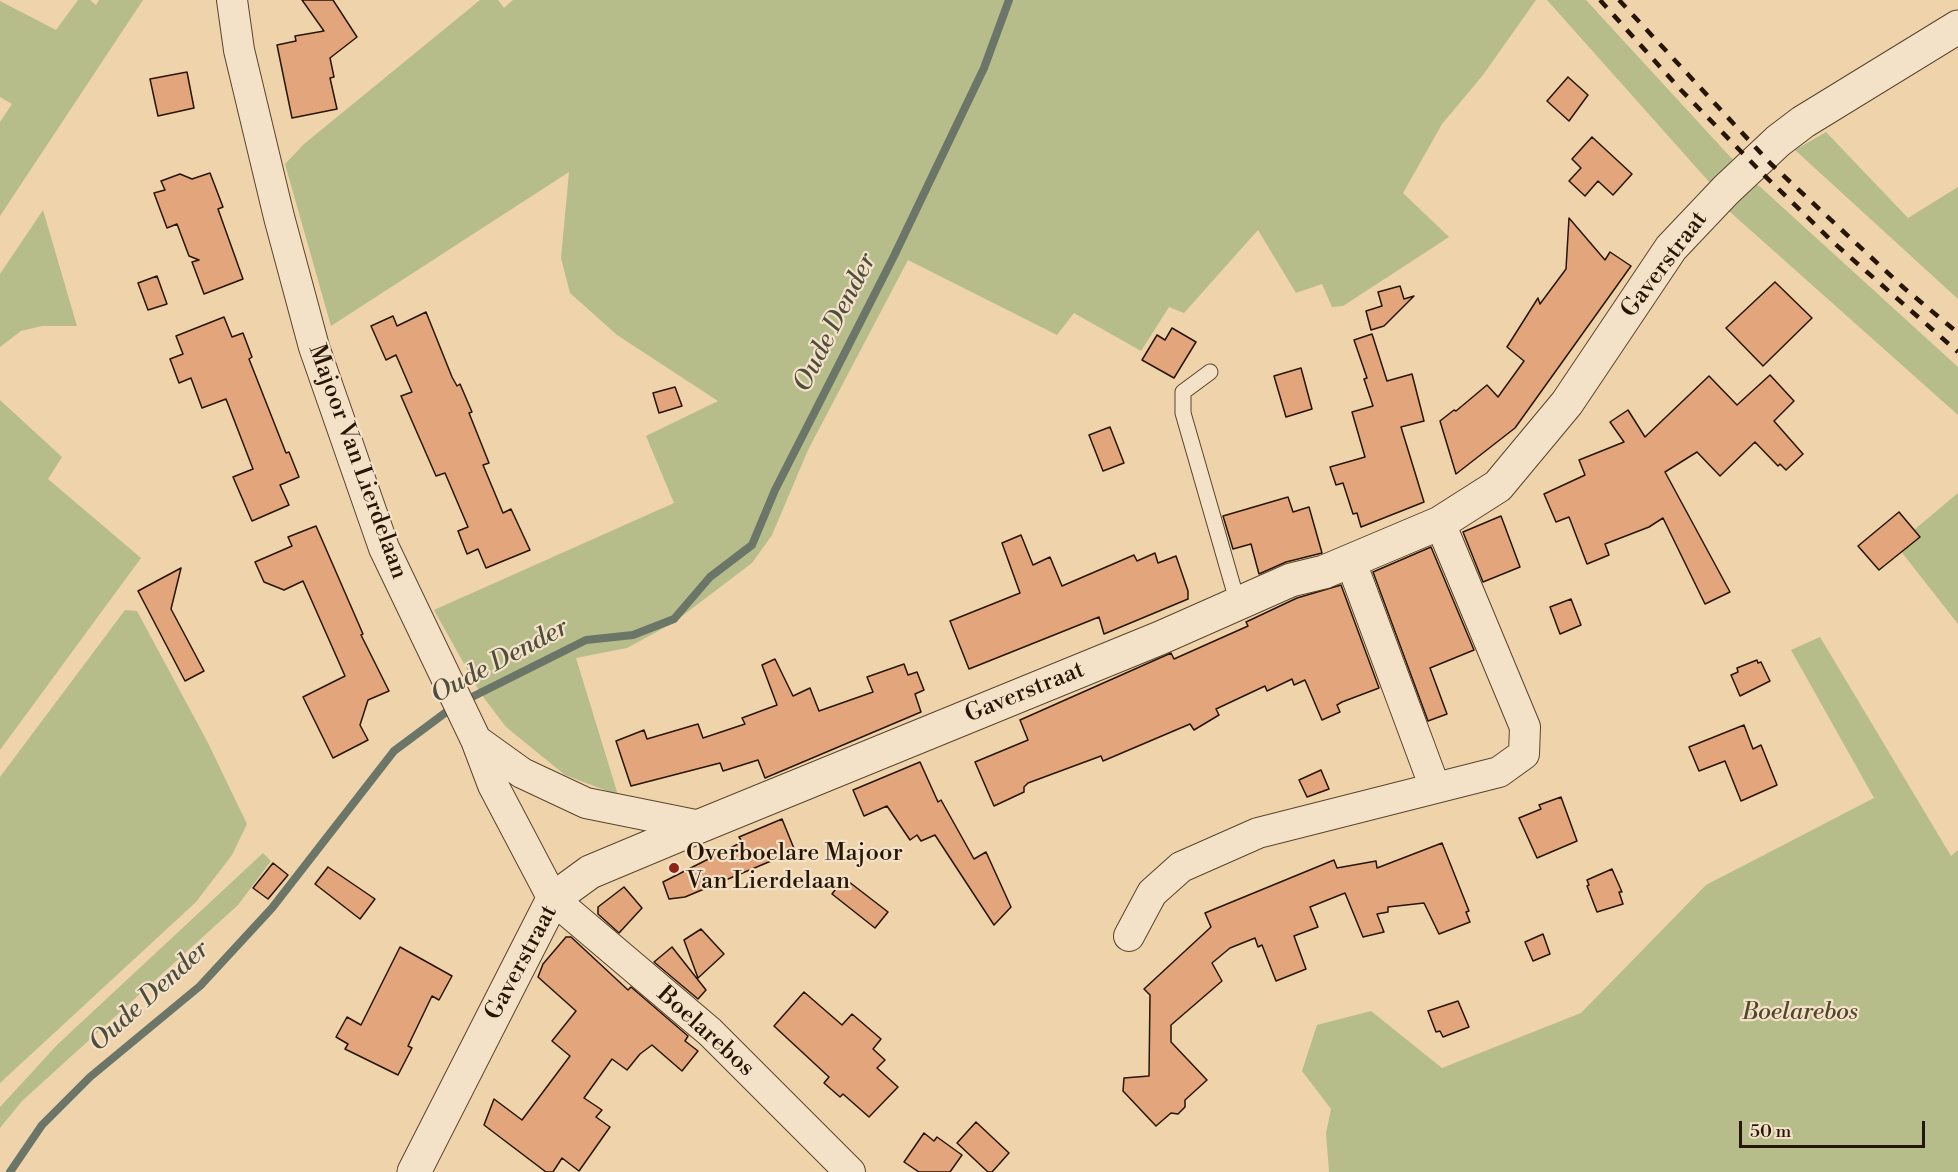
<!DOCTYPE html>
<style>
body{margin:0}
#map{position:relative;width:1958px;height:1172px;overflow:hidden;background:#eed3ab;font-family:"Libre Bodoni",serif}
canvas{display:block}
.scale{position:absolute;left:1739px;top:1121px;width:186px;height:27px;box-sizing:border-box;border:3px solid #271503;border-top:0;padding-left:8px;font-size:18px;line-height:21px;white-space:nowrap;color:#271503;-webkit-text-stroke:4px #f4e2c8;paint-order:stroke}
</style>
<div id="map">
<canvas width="1958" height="1172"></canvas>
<div class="scale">50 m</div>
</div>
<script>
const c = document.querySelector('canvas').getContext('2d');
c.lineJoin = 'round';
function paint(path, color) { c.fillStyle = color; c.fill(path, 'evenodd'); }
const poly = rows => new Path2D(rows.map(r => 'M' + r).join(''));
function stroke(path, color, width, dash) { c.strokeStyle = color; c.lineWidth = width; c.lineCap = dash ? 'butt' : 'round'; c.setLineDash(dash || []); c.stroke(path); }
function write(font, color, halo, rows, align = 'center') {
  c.font = font + ' "Libre Bodoni",serif'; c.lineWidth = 4.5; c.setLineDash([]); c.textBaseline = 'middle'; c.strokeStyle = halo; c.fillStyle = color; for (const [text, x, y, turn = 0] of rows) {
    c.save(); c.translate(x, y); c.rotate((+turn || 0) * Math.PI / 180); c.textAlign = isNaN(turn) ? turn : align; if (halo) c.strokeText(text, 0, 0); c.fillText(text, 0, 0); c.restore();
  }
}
paint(poly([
 [78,0,90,0,96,5,99,0,143,0,0,216,0,122,12,104,0,97,0,1,56,30],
 [480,0,498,0,504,8,513,0,1536,0,1483,75,1442,124,1403,193,1449,237,1343,306,1332,307,1322,284,1296,293,1258,230,1184,313,1169,307,1141,351,1074,313,1057,335,908,260,808,450,772,535,752,563,673,623,627,648,576,658,618,795,565,775,506,727,481,694,434,610,674,503,646,436,718,401,617,335,570,293,561,258,569,172,331,326,285,164,304,144],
 [1547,0,1586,0,1734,161,1711,184],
 [1826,132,1908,218,1958,187,1958,299,1795,150],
 [1757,184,1958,367,1958,415,1729,211],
 [43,210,77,326,42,326,21,331,0,347,0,274],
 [0,400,62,457,48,479,141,558,0,750],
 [1958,493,1958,624,1896,545],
 [125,610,137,611,208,743,247,824,232,855,196,902,0,1083,0,777],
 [1820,637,1951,856,1958,850,1958,1172,1329,1172,1326,1133,1331,1109,1302,1071,1317,1025,1371,1011,1442,1068,1581,1013,1706,885,1874,798,1791,650],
 [263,853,271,861,238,905,22,1101,0,1128,0,1107,58,1044]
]), '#b6bd8b');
stroke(poly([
 [464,701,586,640,633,635,674,619,710,577,752,545,775,490,894,256,984,68,1009,0],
 [10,1172,42,1125,90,1077,200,986,272,908,394,751,453,707]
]), '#6b7668', 8);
const building = poly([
 [302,0,333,0,357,37,330,58,334,77,330,78,337,109,292,118,277,45,296,41,295,36,324,31,302,0],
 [187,72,194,108,158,116,150,79,187,72],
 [1568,77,1588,95,1569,121,1547,101,1568,77],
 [1592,137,1632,174,1613,195,1598,181,1585,196,1569,181,1581,168,1572,159,1592,137],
 [210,173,223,207,218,209,243,279,204,294,192,262,199,260,189,256,177,224,167,228,154,193,165,190,161,181,180,174,192,179,210,173],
 [1569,218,1605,260,1610,252,1631,266,1515,428,1456,474,1440,421,1454,410,1456,411,1487,385,1498,397,1524,361,1507,347,1538,298,1540,304,1566,269,1569,218],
 [157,276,167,304,148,310,138,283,157,276],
 [1775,282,1812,318,1763,366,1726,328,1775,282],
 [1400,286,1404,299,1414,296,1384,326,1371,330,1366,311,1382,306,1378,292,1400,286],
 [426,312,452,377,457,386,460,384,472,412,469,413,489,463,483,465,503,513,511,509,530,550,486,568,478,549,467,554,458,531,468,527,445,473,436,476,401,396,412,392,396,355,386,360,371,326,393,316,397,326,426,312],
 [224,317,232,337,243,333,252,357,249,359,286,453,289,452,299,477,280,485,289,505,252,521,233,477,253,469,226,399,202,408,191,378,179,383,170,359,183,354,176,336,224,317],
 [1172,328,1196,342,1174,378,1142,360,1157,335,1165,340,1172,328],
 [1372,334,1387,381,1412,374,1424,421,1401,427,1424,502,1361,527,1357,513,1353,514,1343,483,1336,485,1330,467,1365,457,1352,412,1373,406,1364,379,1367,378,1354,340,1372,334],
 [1301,368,1312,409,1286,417,1274,376,1301,368],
 [1770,375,1794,401,1774,421,1803,454,1786,470,1780,464,1778,466,1755,442,1720,476,1697,452,1665,472,1730,592,1705,604,1663,518,1649,527,1605,544,1609,555,1587,564,1569,517,1556,522,1544,494,1585,475,1579,460,1624,442,1610,422,1628,410,1645,437,1709,376,1737,405,1770,375],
 [675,387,682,406,659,413,653,393,675,387],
 [1110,427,1124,463,1103,471,1089,435,1110,427],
 [1288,497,1293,512,1309,507,1322,553,1286,562,1259,574,1251,544,1233,549,1223,516,1288,497],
 [1899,512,1920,537,1879,570,1858,546,1899,512],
 [1501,516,1520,567,1483,582,1463,532,1501,516],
 [316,526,363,634,361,635,389,691,368,700,360,725,368,740,333,758,303,697,345,676,303,581,284,590,264,582,255,562,292,546,288,537,316,526],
 [1021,535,1033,565,1050,557,1062,586,1134,555,1137,561,1155,553,1158,563,1176,556,1188,591,1188,599,1104,634,1099,617,969,669,950,621,1020,593,1002,543,1021,535],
 [1431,547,1474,650,1430,668,1447,714,1428,721,1373,572,1431,547],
 [181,568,171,609,204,671,185,681,138,591,181,568],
 [1341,585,1379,688,1342,702,1337,705,1340,712,1322,720,1305,680,1294,685,1292,679,1267,691,1265,686,1216,709,1219,715,1194,730,1190,724,1103,761,1101,756,1028,783,1024,787,1024,792,994,806,975,762,1028,740,1020,720,1171,653,1174,659,1248,626,1246,622,1297,598,1341,585],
 [1571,599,1581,625,1560,634,1550,607,1571,599],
 [775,659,793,696,810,688,819,711,873,692,867,677,904,664,908,675,917,672,924,690,915,694,921,712,765,778,758,760,723,771,720,763,631,786,616,741,644,730,647,739,698,724,703,738,745,724,742,718,777,705,762,665,775,659],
 [1757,660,1758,663,1761,662,1770,681,1740,696,1731,675,1738,672,1737,668,1757,660],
 [1744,725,1753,749,1761,745,1777,785,1741,801,1725,761,1699,771,1689,747,1744,725],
 [920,762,938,802,941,800,974,859,986,852,1011,907,994,925,935,835,921,841,917,835,910,840,887,806,864,816,853,790,920,762],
 [1321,770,1329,789,1307,797,1299,780,1321,770],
 [1561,797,1577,841,1537,858,1519,818,1541,809,1539,805,1561,797],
 [782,819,795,851,685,897,669,899,663,882,742,842,739,837,782,819],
 [1442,843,1469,911,1466,912,1470,922,1439,934,1424,903,1388,907,1388,912,1377,914,1384,932,1363,937,1345,893,1310,907,1318,927,1294,936,1306,969,1276,981,1262,945,1258,947,1255,938,1230,948,1212,963,1222,981,1171,1025,1171,1042,1207,1080,1185,1100,1185,1107,1178,1114,1171,1113,1156,1126,1123,1091,1124,1078,1149,1076,1150,995,1144,989,1211,927,1205,913,1334,860,1337,868,1376,861,1377,868,1442,843],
 [273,863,288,875,268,899,253,888,273,863],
 [328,867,375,899,360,919,315,884,328,867],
 [1612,869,1622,892,1619,892,1623,904,1597,912,1587,886,1589,885,1587,880,1612,869],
 [844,878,888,912,875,928,832,894,844,878],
 [624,887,642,908,619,933,598,914,598,907,624,887],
 [701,929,724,954,698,978,684,940,701,929],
 [1543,934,1550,954,1533,961,1525,942,1543,934],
 [566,937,571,937,628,990,631,987,688,1036,685,1041,698,1051,682,1071,652,1045,640,1054,627,1070,612,1059,584,1098,602,1110,596,1117,610,1127,579,1171,562,1158,553,1172,546,1172,484,1125,494,1099,522,1120,570,1056,552,1041,576,1011,538,977,543,964,566,937],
 [400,947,452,976,439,1000,432,996,408,1046,412,1048,398,1075,345,1049,348,1044,336,1037,347,1017,361,1025,400,947],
 [672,947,706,990,698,999,654,962,672,947],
 [804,992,842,1025,852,1014,881,1039,873,1049,885,1060,877,1068,898,1087,869,1117,843,1094,840,1097,824,1083,829,1077,774,1026,804,992],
 [1458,1001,1469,1027,1443,1037,1440,1031,1436,1032,1428,1011,1458,1001],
 [976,1122,1009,1153,992,1172,988,1172,957,1143,976,1122],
 [924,1133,934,1141,937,1137,962,1155,950,1172,919,1172,904,1162,924,1133]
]);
paint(building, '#e3a67c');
stroke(building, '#271503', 1.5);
const service = poly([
 [1210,372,1183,392,1183,413,1238,604]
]);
const minor = poly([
 [232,0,239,50,279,217,314,347,384,548,476,740,493,785,553,899,710,1032,850,1172],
 [1351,562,1435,788],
 [476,740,522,773,586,803,700,826],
 [1129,936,1152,893,1181,867,1258,833,1499,772,1524,754,1525,727,1440,523]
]);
const tertiary = poly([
 [414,1172,553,899,590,872,700,826,1160,638,1291,580,1324,572,1440,523,1498,486,1567,403,1671,248,1726,190,1778,141,1803,122,1958,27]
]);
stroke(service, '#59442d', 17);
stroke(minor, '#59442d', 32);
stroke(tertiary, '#59442d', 35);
stroke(service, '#f4e2c8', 15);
stroke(minor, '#f4e2c8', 30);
stroke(tertiary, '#f4e2c8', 33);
stroke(poly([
 [1600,0,1680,89,1762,173,1834,243,1958,352],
 [1619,0,1771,164,1904,288,1958,333]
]), '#271503', 4.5, [10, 10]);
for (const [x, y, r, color] of [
 [674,868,6,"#8f2418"]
]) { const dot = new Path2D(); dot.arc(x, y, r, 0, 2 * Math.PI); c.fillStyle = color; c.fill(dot); stroke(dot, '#f4e2c8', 2); }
write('24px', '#271503', '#f4e2c8', [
 ["Gaverstraat",1665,265,-53],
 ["Majoor Van Lierdelaan",357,462,70],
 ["Gaverstraat",1025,693,-22],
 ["Gaverstraat",522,963,-62],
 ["Boelarebos",705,1032,42]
]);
write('24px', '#271503', '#f4e2c8', [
 ["Overboelare Majoor",686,854],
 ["Van Lierdelaan",686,882]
], 'left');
write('italic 24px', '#52472c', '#f4e2c8', [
 ["Boelarebos",1800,1013]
]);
write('italic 26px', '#4f4e3e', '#f4e2c8', [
 ["Oude Dender",836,323,-63],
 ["Oude Dender",500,662,-28],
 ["Oude Dender",150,997,-42]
]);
</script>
